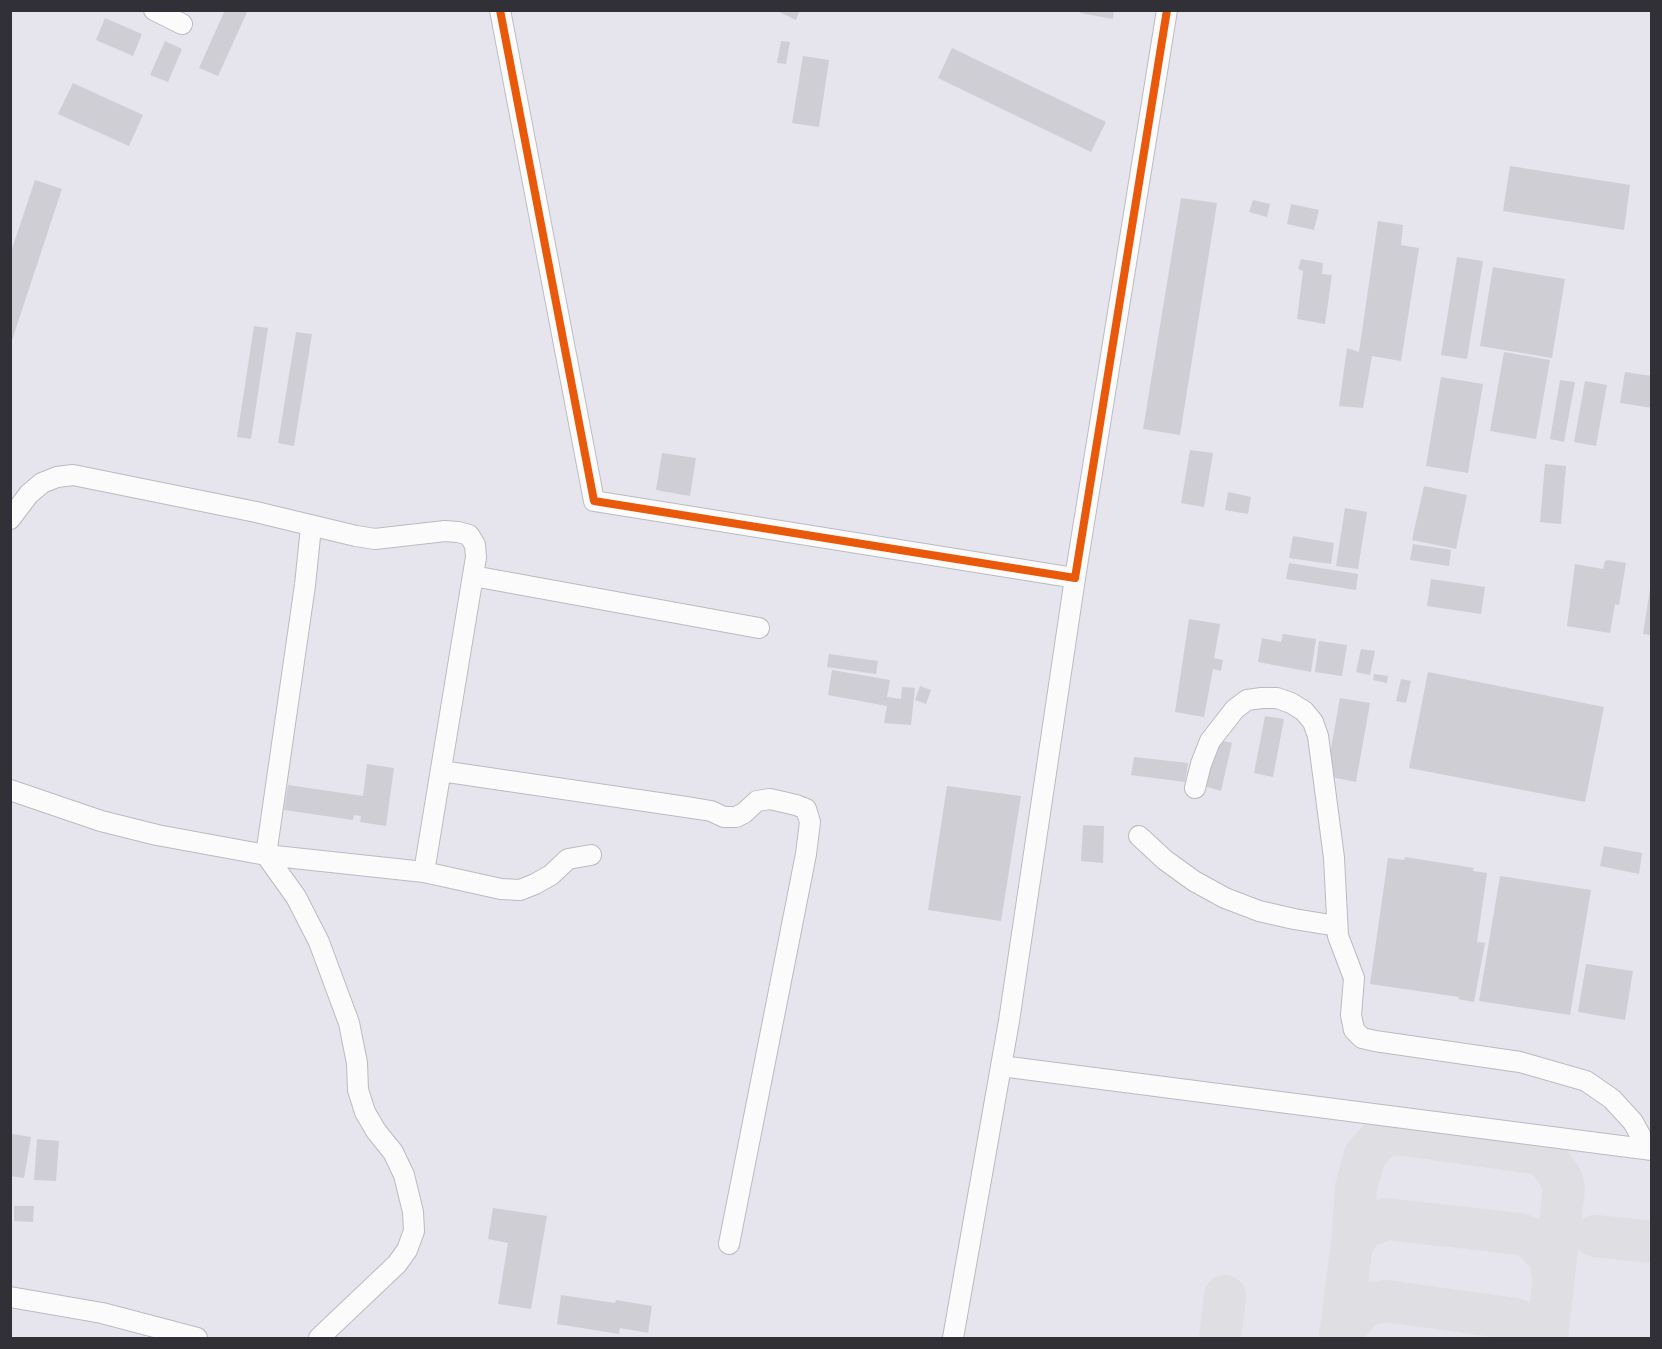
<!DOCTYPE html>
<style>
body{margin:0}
#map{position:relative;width:1662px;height:1349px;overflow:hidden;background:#e6e4ed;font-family:"Fira Sans Condensed",sans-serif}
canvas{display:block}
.frame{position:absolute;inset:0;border:12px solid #313036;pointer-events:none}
</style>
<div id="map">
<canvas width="1662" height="1349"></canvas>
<div class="frame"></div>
</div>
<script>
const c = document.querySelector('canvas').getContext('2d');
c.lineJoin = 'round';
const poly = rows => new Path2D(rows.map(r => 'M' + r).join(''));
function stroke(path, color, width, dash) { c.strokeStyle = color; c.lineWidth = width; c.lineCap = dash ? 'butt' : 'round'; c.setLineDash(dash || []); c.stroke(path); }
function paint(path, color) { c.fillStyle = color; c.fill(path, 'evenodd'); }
stroke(poly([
 [1595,1236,1652,1242],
 [1352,1243,1364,1228,1386,1219,1520,1234,1534,1240,1550,1258,1553,1278],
 [1340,1334,1361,1309,1373,1303,1385,1301,1516,1319,1530,1329,1540,1338],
 [1220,1338,1225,1296],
 [1340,1338,1352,1243,1356,1187,1365,1155,1384,1134,1405,1135,1541,1154,1551,1164,1560,1176,1564,1188,1547,1338]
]), '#dfdee3', 42);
paint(poly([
 [225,10,248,10,218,76,199,68],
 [775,10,800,10,796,20],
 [1081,10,1114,10,1113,19,1080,13],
 [105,18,142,34,133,56,96,40],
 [165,41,182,49,168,82,150,75],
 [781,41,790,42,786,64,777,63],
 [952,48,1106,122,1091,152,938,78],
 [803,56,829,60,819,127,792,123],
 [73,83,143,115,129,146,58,114],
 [1510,166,1630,185,1624,230,1503,211],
 [35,180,62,189,11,343,10,255],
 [1181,198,1217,203,1180,435,1143,429],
 [1253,200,1270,204,1267,217,1249,212],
 [1291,204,1319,210,1314,230,1287,224],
 [1378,221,1403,225,1401,245,1419,248,1401,361,1372,356,1363,408,1339,406,1347,348,1359,352],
 [1457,257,1483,261,1467,359,1441,355],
 [1301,259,1323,263,1322,274,1332,275,1325,324,1297,319,1303,271,1298,269],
 [1493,267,1565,279,1552,358,1480,346],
 [254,326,268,328,251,439,237,437],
 [296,332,312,334,294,446,278,443],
 [1504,352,1550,360,1536,439,1490,431],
 [1625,372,1652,376,1652,408,1620,403],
 [1441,377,1483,384,1468,473,1426,466],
 [1560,380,1575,382,1564,442,1550,439],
 [1585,381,1607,385,1596,446,1574,442],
 [1190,450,1213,453,1204,507,1181,503],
 [662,453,696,458,690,496,656,490],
 [1545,464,1566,466,1561,524,1540,522],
 [1424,486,1467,495,1456,549,1412,540],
 [1228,492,1251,497,1248,514,1225,510],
 [1345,508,1367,512,1358,569,1336,566],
 [1293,536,1334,543,1331,564,1289,558],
 [1413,544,1451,550,1449,566,1410,560],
 [1608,560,1626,563,1619,605,1615,604,1610,633,1567,626,1575,564,1603,569,1605,561],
 [1289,563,1358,574,1356,590,1286,579],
 [1431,579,1485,587,1481,614,1427,606],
 [1650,589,1652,589,1652,635,1643,634],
 [1189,619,1220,624,1214,658,1223,660,1221,671,1213,669,1204,717,1175,712],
 [1283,634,1316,639,1311,672,1258,662,1262,638,1281,642],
 [1319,641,1347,645,1342,676,1315,672],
 [1361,649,1375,651,1370,675,1356,672],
 [829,654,878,661,876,674,827,667],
 [832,670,890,680,887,697,901,699,902,687,915,688,911,725,884,723,887,706,828,695],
 [1428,672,1604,707,1585,802,1409,768],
 [1374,674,1388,676,1387,683,1373,680],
 [1401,679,1411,681,1406,703,1396,701],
 [920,686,931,690,926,704,915,700],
 [1340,698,1370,703,1356,782,1326,776],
 [1265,716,1284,719,1273,777,1254,773],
 [1216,739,1232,743,1221,791,1204,786],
 [1134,757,1188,763,1185,782,1131,775],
 [367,764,394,768,386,826,360,822,361,816,354,815,353,820,284,810,288,785,363,796],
 [947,786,1021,796,1001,921,928,910],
 [1083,825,1104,826,1103,863,1081,861],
 [1604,846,1642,853,1639,874,1600,866],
 [1405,857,1474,868,1473,871,1487,873,1477,942,1485,943,1474,1002,1458,999,1459,997,1370,984,1388,858,1404,860],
 [1500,876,1591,890,1570,1015,1479,1001],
 [1586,964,1633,971,1625,1020,1578,1012],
 [12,1134,31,1137,24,1178,10,1176],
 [37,1139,59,1141,56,1181,34,1180],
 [14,1206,34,1206,33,1222,14,1221],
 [493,1208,547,1216,531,1309,498,1304,508,1243,488,1239],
 [561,1295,615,1303,616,1300,652,1306,648,1333,620,1328,619,1334,557,1324]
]), '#cfced4');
const minor = poly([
 [154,10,182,24],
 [500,10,594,501,1075,578],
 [10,519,29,494,42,483,57,477,73,475,256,512,356,536,375,539,445,531,458,532,469,535,475,545,476,557,424,872],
 [311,527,305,585,266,855,296,897,319,942,349,1023,357,1063,358,1090,365,1112,376,1131,393,1152,404,1175,413,1212,414,1231,407,1250,397,1264,319,1338],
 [473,576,759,628],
 [441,771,686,807,711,811,724,817,736,817,744,813,757,801,770,799,796,805,806,809,810,822,806,854,729,1244],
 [1195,788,1201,764,1210,741,1235,709,1247,700,1262,698,1277,698,1291,703,1304,711,1313,722,1318,736,1334,858,1338,936,1354,978,1351,1015,1354,1030,1362,1038,1375,1041,1520,1062,1586,1081,1612,1099,1633,1122,1648,1149],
 [10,790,101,821,157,835,266,855,424,872,501,889,520,890,535,884,551,875,568,859,591,855],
 [1139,836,1165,860,1194,881,1225,898,1259,911,1294,919,1337,926],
 [1001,1066,1652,1150],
 [10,1297,102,1313,197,1338],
 [953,1338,1009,1021,1075,578,1167,10]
]);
stroke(minor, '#bcbac1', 22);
stroke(minor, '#fbfbfc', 20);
stroke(poly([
 [500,10,594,501,1075,578,1167,10]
]), '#e8590c', 8);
</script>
